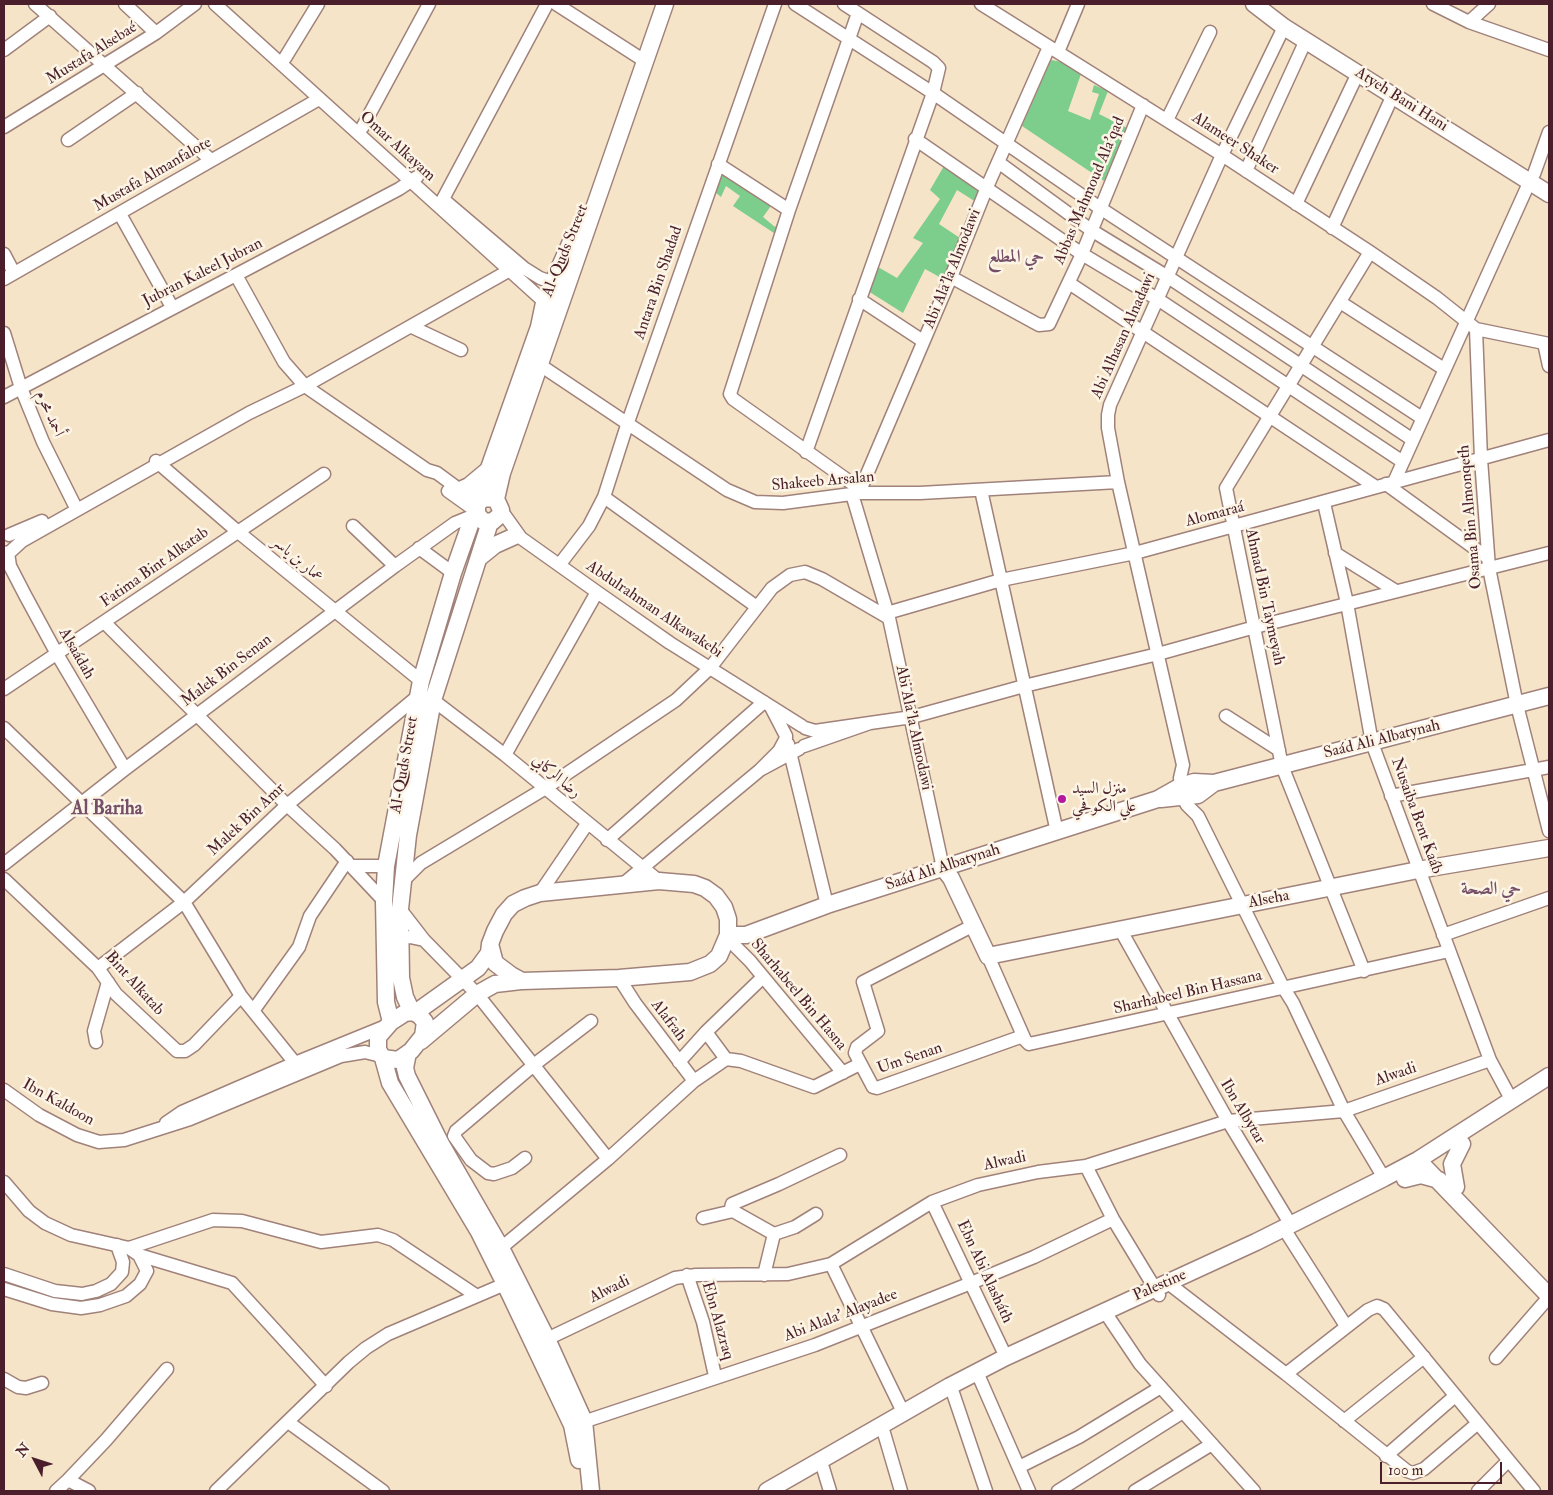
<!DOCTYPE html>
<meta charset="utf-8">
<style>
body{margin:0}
#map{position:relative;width:1553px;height:1495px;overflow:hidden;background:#f6e4c9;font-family:"IM FELL Double Pica",serif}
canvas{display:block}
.frame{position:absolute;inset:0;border:5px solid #4a1f2b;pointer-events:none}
.north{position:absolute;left:10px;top:1435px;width:50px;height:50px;-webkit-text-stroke:4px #fcf5e5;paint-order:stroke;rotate:310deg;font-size:14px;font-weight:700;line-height:20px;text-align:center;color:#4a1f2b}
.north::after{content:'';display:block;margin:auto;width:18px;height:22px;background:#4a1f2b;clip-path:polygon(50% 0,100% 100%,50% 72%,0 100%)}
.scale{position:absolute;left:1380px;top:1462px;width:122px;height:22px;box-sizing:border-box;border:2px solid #4a1f2b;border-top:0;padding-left:6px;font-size:15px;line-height:18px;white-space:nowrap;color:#4a1f2b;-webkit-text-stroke:4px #fcf5e5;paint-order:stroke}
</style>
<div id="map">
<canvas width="1553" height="1495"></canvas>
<div class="frame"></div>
<div class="north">N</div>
<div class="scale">100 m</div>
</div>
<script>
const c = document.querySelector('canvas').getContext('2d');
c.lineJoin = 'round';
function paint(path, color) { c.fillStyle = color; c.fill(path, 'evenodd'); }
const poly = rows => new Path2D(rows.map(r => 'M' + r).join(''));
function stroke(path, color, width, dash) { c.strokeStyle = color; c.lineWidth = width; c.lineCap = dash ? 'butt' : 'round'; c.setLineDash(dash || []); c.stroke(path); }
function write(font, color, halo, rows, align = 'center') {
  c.font = font + ' "IM FELL Double Pica",Amiri,serif'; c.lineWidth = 5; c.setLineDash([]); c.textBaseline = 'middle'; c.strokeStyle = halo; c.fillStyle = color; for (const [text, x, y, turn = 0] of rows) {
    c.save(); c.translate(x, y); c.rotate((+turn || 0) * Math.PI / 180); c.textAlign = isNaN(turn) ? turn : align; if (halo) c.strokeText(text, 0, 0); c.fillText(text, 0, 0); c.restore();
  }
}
paint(poly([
 [1051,60,1062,62,1081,74,1068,111,1090,120,1099,94,1092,92,1094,85,1108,91,1099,114,1127,128,1104,181,1022,126],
 [944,166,980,190,976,202,957,190,939,224,960,238,945,280,925,269,903,313,868,291,878,267,897,278,923,243,913,238,940,199,930,190],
 [722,169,773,203,763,217,775,227,784,213,777,235,733,206,740,196,726,186,721,197,715,192]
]), '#7dcd8d');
const minor = poly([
 [35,4,211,160],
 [125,4,156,33],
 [215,4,550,307],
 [556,4,640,58],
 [795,4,933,93,1100,208,1422,418],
 [981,4,1222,155,1370,252,1437,298,1476,329],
 [1433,4,1469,22,1549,50],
 [858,13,789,210,730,394,733,399,860,489],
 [1469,22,1489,4],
 [1284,27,1222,155,1110,405,1108,415,1108,428,1118,482,1183,765,1180,778,1183,798,1187,805,1198,816,1283,987,1293,1003,1344,1111,1384,1178],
 [4,50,50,16],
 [1058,52,1078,4],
 [285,58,318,4],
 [1167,120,1210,32],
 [4,127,156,33,195,4],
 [362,128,429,4],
 [915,139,1082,254,1159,300,1403,462],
 [68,140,137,93],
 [998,162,1091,230,1168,277,1413,440],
 [718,164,789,210],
 [1246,171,1306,40],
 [1534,174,1549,132],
 [443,199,547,4],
 [444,200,524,268,540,278,560,285],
 [1296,204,1358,73],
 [120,214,172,307],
 [1332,228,1393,95],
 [4,254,14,273],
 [236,275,284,362,305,386,510,270],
 [951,277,1039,325,1049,324,1082,254,1143,105],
 [4,279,319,99],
 [1069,283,1376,487],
 [859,299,923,341],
 [1340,302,1444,369],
 [412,327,461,350],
 [1476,329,1481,459,1489,568,1517,705,1549,831],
 [1476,329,1549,344],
 [4,333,21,388,43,442,74,504],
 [1544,343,1549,366],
 [540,365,727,490,755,502,783,503,859,493,920,493,1118,482],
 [4,397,399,189,417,177],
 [806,452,933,93,939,68,933,62,844,4],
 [156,461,237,531,421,681],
 [1394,482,1529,183],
 [1386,484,1488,558],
 [981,490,1057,832],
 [448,491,476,511],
 [859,493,951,277,987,187,1049,47],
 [852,494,889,618,943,868],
 [604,497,757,607],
 [1324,503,1347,603,1372,743,1490,1060,1511,1099],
 [501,510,521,538,597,592,670,643,802,726],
 [353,526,395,566],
 [9,535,42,521],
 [419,548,453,573],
 [4,553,10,552,22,541,249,413,305,386,427,470,437,473,460,490,480,500],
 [8,553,10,566,25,595,57,654,125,769],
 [1335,553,1396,591],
 [560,564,589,526,604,497,628,422,775,4],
 [887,613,1001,580,1135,553,1549,440],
 [104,622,287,805,335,849,384,901],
 [4,689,324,474],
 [433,700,505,755,659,881],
 [771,707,786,736],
 [1226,716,1279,750],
 [870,723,912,717,1024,686,1158,654,1255,627,1549,553],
 [4,728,184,902,241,996,295,1063,299,1073],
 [786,738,779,751,760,770,799,749],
 [788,744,827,905],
 [804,746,870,723,815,731,805,728],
 [505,755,597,592],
 [1391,796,1549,767],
 [607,840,764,702],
 [4,864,125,769,395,566,455,523,477,514],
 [352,866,386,866],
 [4,879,98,968,116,994,177,1051,185,1051,194,1045,241,996],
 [401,883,421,863,544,789,676,700,710,668,772,588,790,575,805,572,822,579,889,618],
 [623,884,760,770],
 [540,893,587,824],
 [400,909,424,940,410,937,400,938],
 [974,925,863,982,878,1031,857,1047,855,1053,873,1087,877,1088,1023,1036],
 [1120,929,1228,1121,1291,1225],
 [1443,935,1549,898],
 [727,938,750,961,843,1073],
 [424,940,477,994,608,1159],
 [988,956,1025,1040,1029,1044,1449,951],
 [98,968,184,902,287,805,418,696],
 [1364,971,1282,766,1226,488,1370,252],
 [619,978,635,1003,694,1081],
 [253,1011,299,947,310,916,347,861],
 [706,1032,726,1059],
 [96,1042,94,1031,108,982],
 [679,1062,706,1032,763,977],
 [4,1090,39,1115,77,1135,99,1142,124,1140,190,1119,341,1056,365,1052,381,1056],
 [166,1123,182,1112,295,1063,386,1026],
 [525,1158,512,1168,494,1174,488,1173,471,1160,454,1136,456,1131,535,1064,591,1021],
 [1086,1166,1113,1219,1159,1295],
 [4,1182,29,1211,45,1223,71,1235,129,1248,139,1255,147,1271,140,1284,126,1296,100,1305,81,1308,52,1304,4,1289],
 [932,1202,1006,1357],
 [733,1211,731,1208,732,1204,779,1184,840,1155],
 [703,1218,733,1211,774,1234],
 [1288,1235,1346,1326],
 [129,1248,213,1220,242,1221,321,1242,378,1235,393,1240,477,1296],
 [501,1248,608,1159,694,1081,726,1059,741,1061,814,1087,860,1064],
 [139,1255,232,1283,326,1386],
 [831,1264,903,1412],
 [4,1274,55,1291,82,1294,96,1291,111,1284,122,1272,123,1262,117,1245],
 [687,1275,703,1322,715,1376],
 [764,1275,774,1234,795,1227,816,1214],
 [1168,1283,1286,1374,1368,1310,1377,1306,1384,1309,1534,1491],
 [1109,1318,1140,1364,1254,1491],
 [547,1339,675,1278,696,1275,788,1274,831,1264,932,1202,978,1185,1038,1172,1086,1166,1228,1121,1344,1111,1490,1060],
 [1496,1358,1549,1297],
 [1286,1374,1407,1471,1413,1473,1424,1469,1478,1423],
 [4,1379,18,1387,26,1388,42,1383],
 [980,1379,1029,1491],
 [953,1393,986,1491],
 [1344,1421,1424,1357],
 [288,1422,383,1491],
 [577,1424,815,1345,971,1283,1034,1257,1113,1219],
 [884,1433,901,1491],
 [1386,1456,1455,1396],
 [1019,1467,1079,1437,1161,1387],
 [823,1468,830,1491],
 [68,1480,106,1440,167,1369],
 [56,1491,68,1480,89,1491],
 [216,1491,349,1362,366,1348,388,1334,505,1284],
 [1058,1491,1183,1412],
 [1135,1491,1212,1444],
 [1478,1491,1508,1461]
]);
const major = poly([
 [1254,4,1284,27,1549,194],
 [460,490,469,486,487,471],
 [482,499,482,488,539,327,544,303,573,237],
 [496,499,483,498,477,505,477,514,483,521,492,522,500,515,501,510,496,499,502,473,665,4],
 [479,558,495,545,515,536],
 [1161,799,1198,795,1214,783],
 [943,868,951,878,988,956,1418,870,1549,848],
 [728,935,746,935,827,905,1158,799,1181,786,1194,782,1214,783,1549,696],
 [412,1012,405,997,401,978,400,909,408,835,433,700,490,522],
 [412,1012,419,1015,425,1022,423,1036,411,1051,398,1060,383,1058,378,1050,378,1037,391,1022,405,1013,412,1012],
 [415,1013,478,968,489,953,490,944,495,931,504,914,513,904,525,898,540,893,659,881,694,884,705,888,716,896,724,907,728,919,728,935,719,956,710,964,690,972,619,978,522,981,511,975,495,963,490,944],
 [391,1022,386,1002,384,901,386,866,421,681,453,573,471,522,478,516],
 [421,1041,477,994,495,984,521,981],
 [408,1053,405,1068,407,1076,441,1144,501,1248,547,1339,584,1421,591,1491],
 [383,1058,390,1083,479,1232,505,1284,572,1425,579,1460],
 [1418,1160,1549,1296],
 [1405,1179,1421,1175,1439,1180],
 [1456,1187,1452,1164,1462,1144],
 [767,1491,950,1386,1006,1357,1256,1242,1384,1178,1418,1160,1549,1076]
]);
stroke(minor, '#a0827a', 15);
stroke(major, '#a0827a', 19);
stroke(minor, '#fff', 12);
stroke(major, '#fff', 16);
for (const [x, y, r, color] of [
 [1062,799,5,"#b5179e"]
]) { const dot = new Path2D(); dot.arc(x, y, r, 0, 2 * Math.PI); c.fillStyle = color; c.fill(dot); stroke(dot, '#fcf5e5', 2); }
write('16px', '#4a1f2b', '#fcf5e5', [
 ["Mustafa Alsebaé",92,54,-32],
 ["Atyeh Bani Hani",1401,100,32],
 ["Alameer Shaker",1235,144,33],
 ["Omar Alkayam",397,147,42],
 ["Mustafa Almanfalote",153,175,-30],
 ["Abbas Mahmoud Ala'qad",1090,191,-67],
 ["Al-Quds Street",566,251,-68],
 ["Abi Ala'la Almodawi",953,269,-68],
 ["Jubran Kaleel Jubran",203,273,-27],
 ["Antara Bin Shadad",659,283,-71],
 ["Abi Alhasan Alnadawi",1124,336,-66],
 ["أحمد محرم",49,414,67],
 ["Shakeeb Arsalan",823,482,-5],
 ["Alomaraá",1215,515,-15],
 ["Osama Bin Almonqeth",1471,517,-95],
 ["عمار بن ياسر",297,560,40],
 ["Fatima Bint Alkatab",155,568,-35],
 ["Ahmad Bin Taymeyah",1264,597,78],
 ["Abdulrahman Alkawakebi",654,610,34],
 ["Alsaádah",76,654,60],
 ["Malek Bin Senan",227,671,-37],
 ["Abi Ala'la Almodawi",913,728,78],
 ["Saád Ali Albatynah",1382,740,-14],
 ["Al-Quds Street",405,765,-80],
 ["رضا الركابي",556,777,40],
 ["Nusaiba Bent Kaáb",1416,816,70],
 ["Malek Bin Amr",247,820,-43],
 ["Saád Ali Albatynah",943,868,-18],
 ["Alseha",1269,900,-11],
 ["Bint Alkatab",134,984,48],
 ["Sharhabeel Bin Hassana",1188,993,-13],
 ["Sharhabeel Bin Hasna",798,995,50],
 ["Alafrah",668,1021,53],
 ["Um Senan",910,1059,-19],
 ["Alwadi",1396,1075,-19],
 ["Ibn Kaldoon",58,1103,29],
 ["Ibn Albytar",1242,1112,59],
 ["Alwadi",1005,1162,-12],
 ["Ebn Abi Alasháth",984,1272,65],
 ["Palestine",1160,1286,-24],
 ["Alwadi",610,1290,-26],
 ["Abi Alala' Alayadee",841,1316,-21],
 ["Ebn Alazraq",717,1321,74]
]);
write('16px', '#4a1f2b', '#fcf5e5', [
 ["منزل السيد",1072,790],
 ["علي الكوفحي",1072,808]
], 'left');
write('bold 18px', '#754f67', '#fcf5e5', [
 ["حي المطلع",1016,258],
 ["حي الصحة",1491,890]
]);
write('bold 19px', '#754f67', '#fcf5e5', [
 ["Al Bariha",107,810]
]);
</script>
